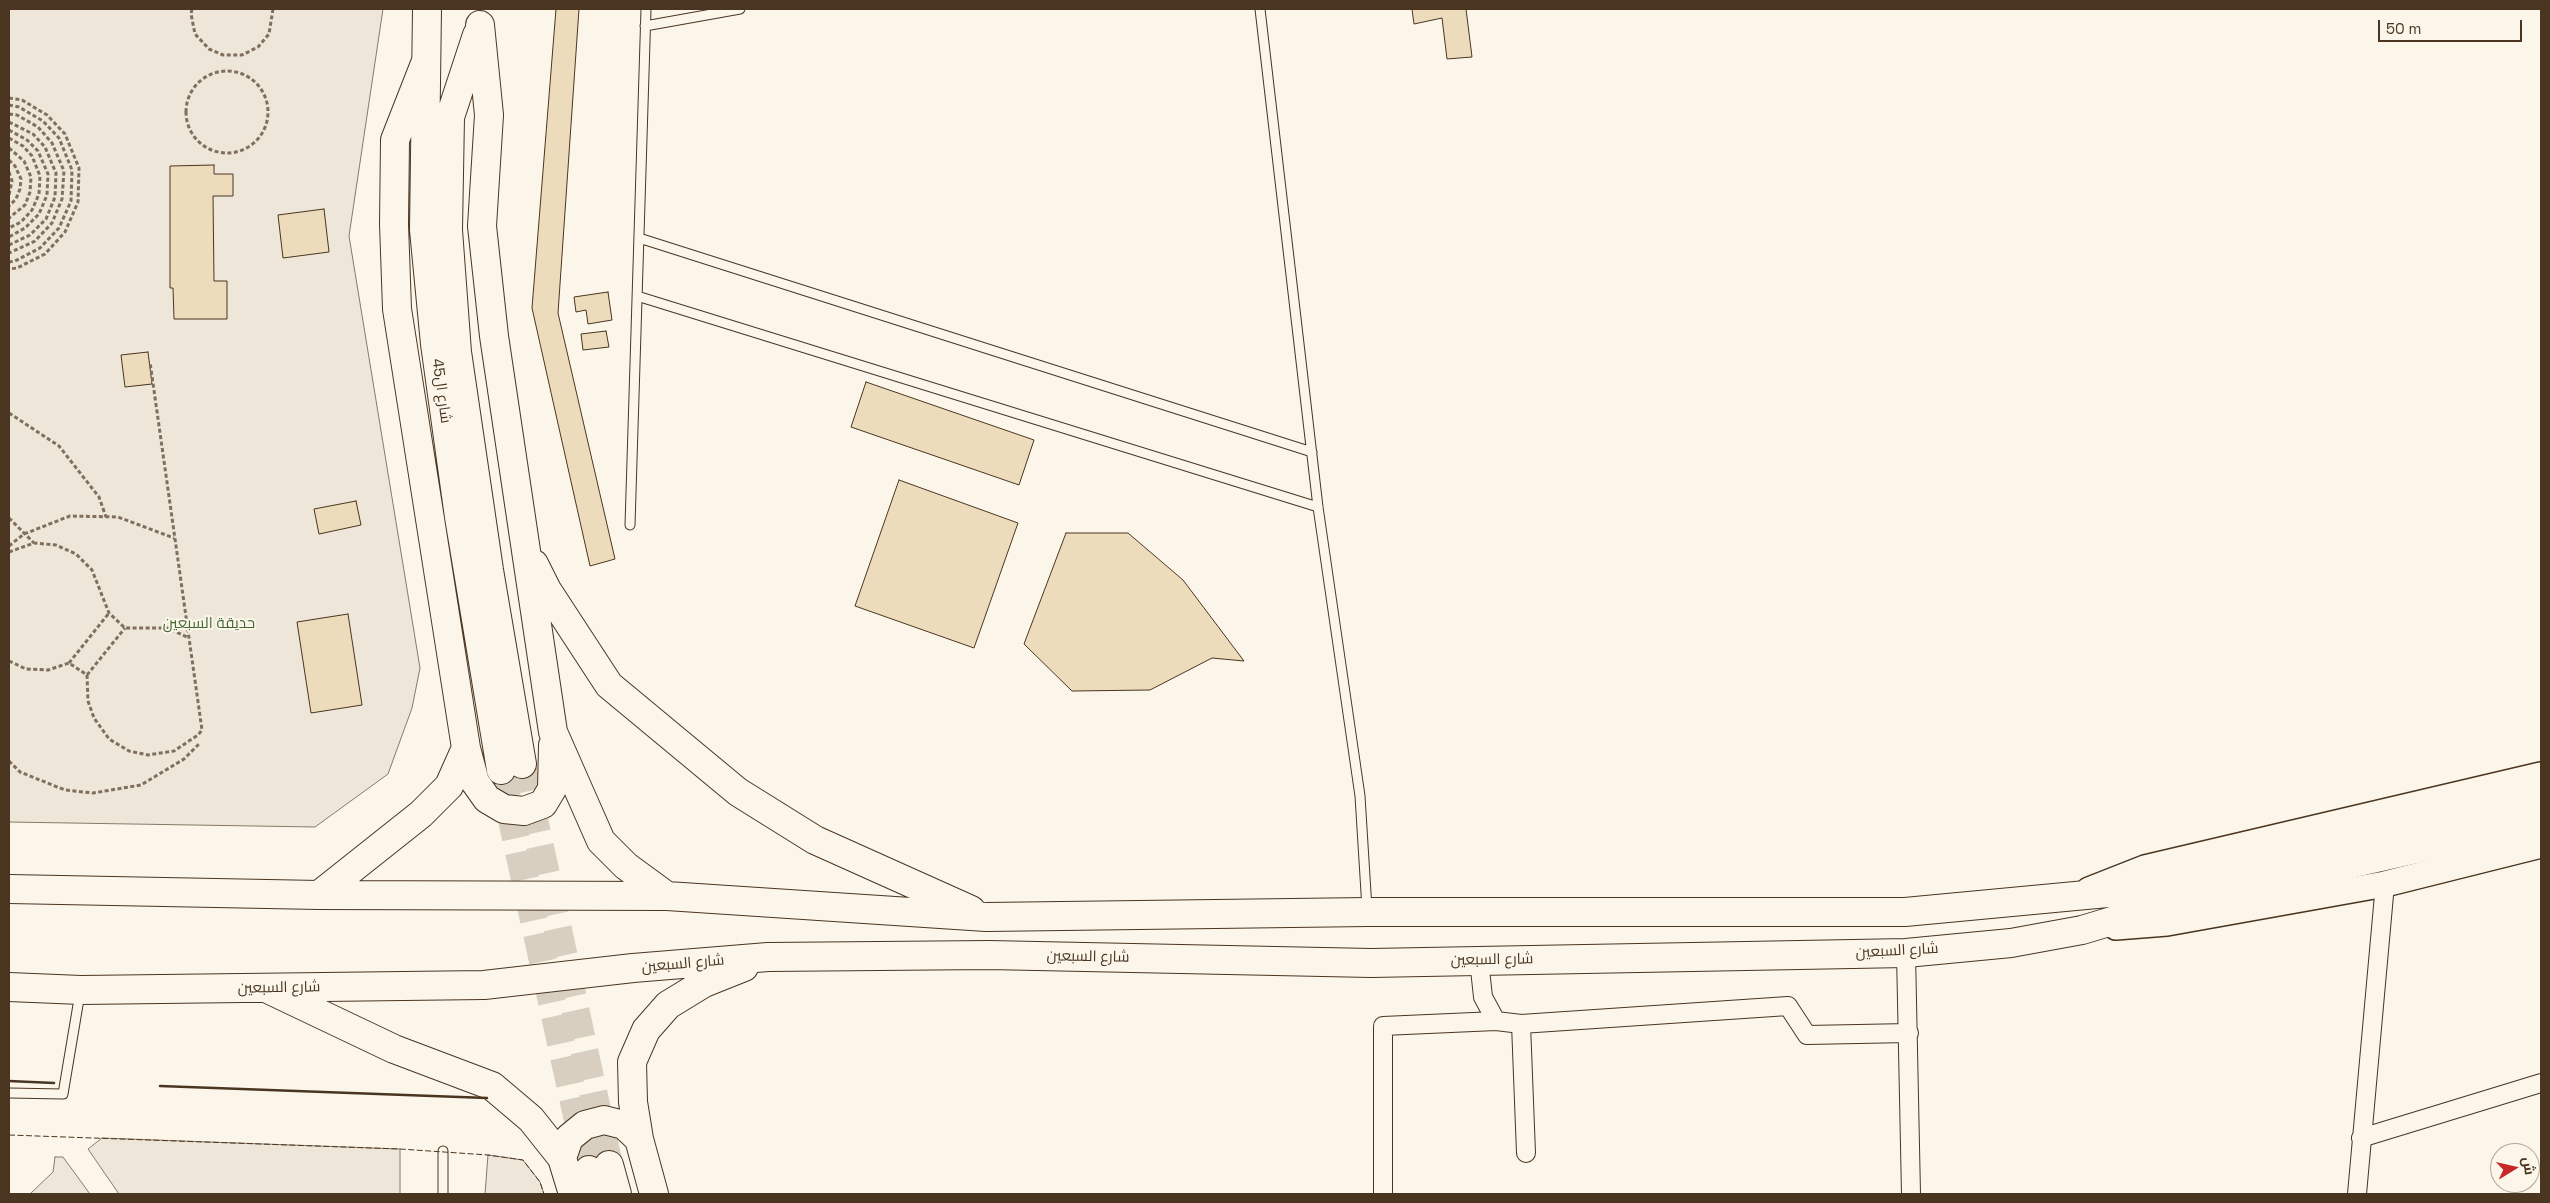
<!DOCTYPE html>
<meta charset="utf-8">
<style>
body{margin:0}
#map{position:relative;width:2550px;height:1203px;overflow:hidden;background:#fbf6e9;font-family:"Space Grotesk",Cairo,sans-serif}
canvas{display:block}
.frame{position:absolute;inset:0;border:10px solid #4a3520;pointer-events:none}
.north{position:absolute;left:2490px;top:1143px;width:50px;height:50px;box-sizing:border-box;background:#fbf6e9;border:1px solid #b4a999;border-radius:50%;rotate:81deg;font-size:14px;font-weight:700;line-height:20px;text-align:center;color:#4a3520}
.north::after{content:'';display:block;margin:auto;width:18px;height:22px;background:#c62828;clip-path:polygon(50% 0,100% 100%,50% 72%,0 100%)}
.scale{position:absolute;left:2378px;top:20px;width:144px;height:22px;box-sizing:border-box;border:2px solid #4a3520;border-top:0;padding-left:6px;font-size:15px;line-height:18px;white-space:nowrap;color:#4a3520;-webkit-text-stroke:4px #fbf6e9;paint-order:stroke}
</style>
<div id="map">
<canvas width="2550" height="1203"></canvas>
<div class="frame"></div>
<div class="north">ش</div>
<div class="scale">50 m</div>
</div>
<script>
const c = document.querySelector('canvas').getContext('2d');
c.lineJoin = 'round';
function paint(path, color) { c.fillStyle = color; c.fill(path, 'evenodd'); }
const poly = rows => new Path2D(rows.map(r => 'M' + r).join(''));
function stroke(path, color, width, dash) { c.strokeStyle = color; c.lineWidth = width; c.lineCap = dash ? 'butt' : 'round'; c.setLineDash(dash || []); c.stroke(path); }
function write(font, color, halo, rows, align = 'center') {
  c.font = font + ' "Space Grotesk",Cairo,sans-serif'; c.lineWidth = 4; c.setLineDash([]); c.textBaseline = 'middle'; c.strokeStyle = halo; c.fillStyle = color; for (const [text, x, y, turn = 0] of rows) {
    c.save(); c.translate(x, y); c.rotate((+turn || 0) * Math.PI / 180); c.textAlign = isNaN(turn) ? turn : align; if (halo) c.strokeText(text, 0, 0); c.fillText(text, 0, 0); c.restore();
  }
}
const green = poly([
 [9,9,383,9,349,236,420,668,412,708,388,774,315,827,9,822,9,9],
 [102,1138,400,1149,400,1194,119,1194,88,1149,102,1138],
 [488,1155,523,1160,540,1182,544,1194,485,1194,488,1155],
 [55,1157,63,1157,90,1194,30,1194,53,1172,55,1157]
]);
paint(green, '#ede6d9');
stroke(green, '#887966', 1);
const building = poly([
 [556,9,579,9,558,313,615,559,590,566,532,308,556,9],
 [1412,9,1466,9,1472,57,1447,59,1442,18,1414,24,1412,9],
 [214,165,214,174,233,174,233,196,213,196,214,281,227,281,227,319,174,319,173,288,170,288,170,166,214,165],
 [324,209,329,252,283,258,278,215,324,209],
 [608,292,612,320,588,324,586,310,576,312,574,297,608,292],
 [606,331,609,347,583,350,581,334,606,331],
 [148,352,152,384,125,387,121,355,148,352],
 [866,382,1034,440,1019,485,851,427,866,382],
 [899,480,1018,523,974,648,855,606,899,480],
 [356,501,361,525,319,534,314,509,356,501],
 [1066,533,1128,533,1183,580,1244,661,1212,658,1150,690,1072,691,1024,644,1066,533],
 [348,614,362,705,311,713,297,622,348,614]
]);
paint(building, '#ecdcbc');
stroke(building, '#4a3520', 1);
stroke(poly([
 [522,764,609,1165],
 [501,770,589,1170]
]), '#d8cfc1', 28, [28, 14]);
const service = poly([
 [1260,9,1318,507,1360,796,1367,909],
 [645,26,740,9],
 [639,238,1312,452],
 [637,296,1318,507],
 [630,525,646,9],
 [9,1093,63,1094,80,993],
 [443,1194,443,1151]
]);
const minor = poly([
 [1906,953,1911,1194],
 [1479,960,1483,997,1496,1021],
 [1521,1024,1526,1153],
 [2361,1138,2541,1083],
 [1383,1194,1383,1026,1496,1021,1521,1024,1788,1006,1807,1035,1909,1033],
 [2357,1194,2385,884]
]);
const secondary = poly([
 [2089,890,2145,868,2541,775],
 [2116,927,2167,923,2385,884,2541,845]
]);
const primary = poly([
 [427,9,424,230,435,344,459,517,501,770],
 [480,25,489,115,482,226,494,336,553,732,601,841,626,866,667,896],
 [477,35,450,117,448,230,457,352,489,570,522,764],
 [534,564,547,590,609,685,738,792,815,840,971,910],
 [466,748,475,782,487,799,504,809,524,811,543,804,552,789,553,745],
 [9,889,319,895,667,896,986,917,1368,912,1905,912,2150,889,2541,799],
 [319,895,421,814,449,786,466,748,397,309,394,224,395,140,426,61],
 [9,987,81,990,484,985,633,968,768,957,989,955,1371,963,1906,953,2011,943,2082,930,2162,906,2541,821],
 [270,990,394,1049,492,1086,531,1119,562,1158,573,1194],
 [562,1158,569,1138,585,1125,604,1120,624,1125,639,1139],
 [609,1165,617,1194],
 [589,1170,596,1194],
 [654,1194,639,1139,633,1102,632,1062,646,1030,668,1005,704,983,744,967]
]);
stroke(service, '#4a3520', 11);
stroke(minor, '#4a3520', 20);
stroke(secondary, '#4a3520', 28);
stroke(primary, '#4a3520', 30);
stroke(poly([
 [192,9,191,14,195,34,209,49,223,55,242,55,258,47,269,34,273,9],
 '186 112a41 41 0 1 1 82 0a41 41 0 1 1-82 0Z',
 [9,98,22,100,47,115,65,134,79,168,78,202,65,232,45,254,17,268,9,269],
 [9,105,19,107,43,121,59,138,72,170,71,201,59,228,40,248,15,261,9,262],
 [9,114,17,115,38,127,52,143,64,171,62,199,52,223,35,241,9,253],
 [9,122,33,134,45,147,56,173,55,197,46,219,30,235,9,245],
 [9,130,27,140,38,151,48,174,47,195,39,214,25,228,9,237],
 [9,138,23,146,32,156,40,176,39,194,32,210,21,222,9,228],
 [9,148,24,161,31,177,30,192,25,205,9,218],
 [9,160,15,166,21,179,20,189,16,199,9,206],
 [9,172,12,181,9,195],
 [9,413,59,446,99,497,106,517],
 [9,518,34,543],
 [9,546,24,534,70,516,118,517,174,538],
 [9,552,34,543,56,545,76,554,92,570,109,613,125,628,168,628,189,638],
 [9,661,26,669,48,670,69,663,87,675,88,701,94,718,109,739,129,751,148,755,174,751,198,735,202,730,150,362],
 [69,663,109,613],
 [87,675,125,628],
 [9,761,20,772,65,790,93,793,141,785,184,759,199,744]
]), '#7f6f5c', 3, [4, 2.5]);
stroke(service, '#fbf6e9', 9);
stroke(minor, '#fbf6e9', 18);
stroke(secondary, '#fbf6e9', 25);
stroke(primary, '#fbf6e9', 28);
stroke(poly([
 [9,1135,400,1149,488,1155,523,1160,540,1182,544,1194]
]), '#4a3520', 1, [6, 2.5]);
stroke(poly([
 [9,1081,54,1083],
 [160,1086,487,1098]
]), '#4a3520', 2.5);
write('15px', '#4a3520', '#fbf6e9', [
 ["شارع ال45",441,391,82],
 ["شارع السبعين",1897,951,-3],
 ["شارع السبعين",1088,957,1],
 ["شارع السبعين",1492,960,-1],
 ["شارع السبعين",683,964,-5],
 ["شارع السبعين",279,988,-1]
]);
write('15px', '#436837', '#fbf6e9', [
 ["حديقة السبعين",209,624]
]);
</script>
